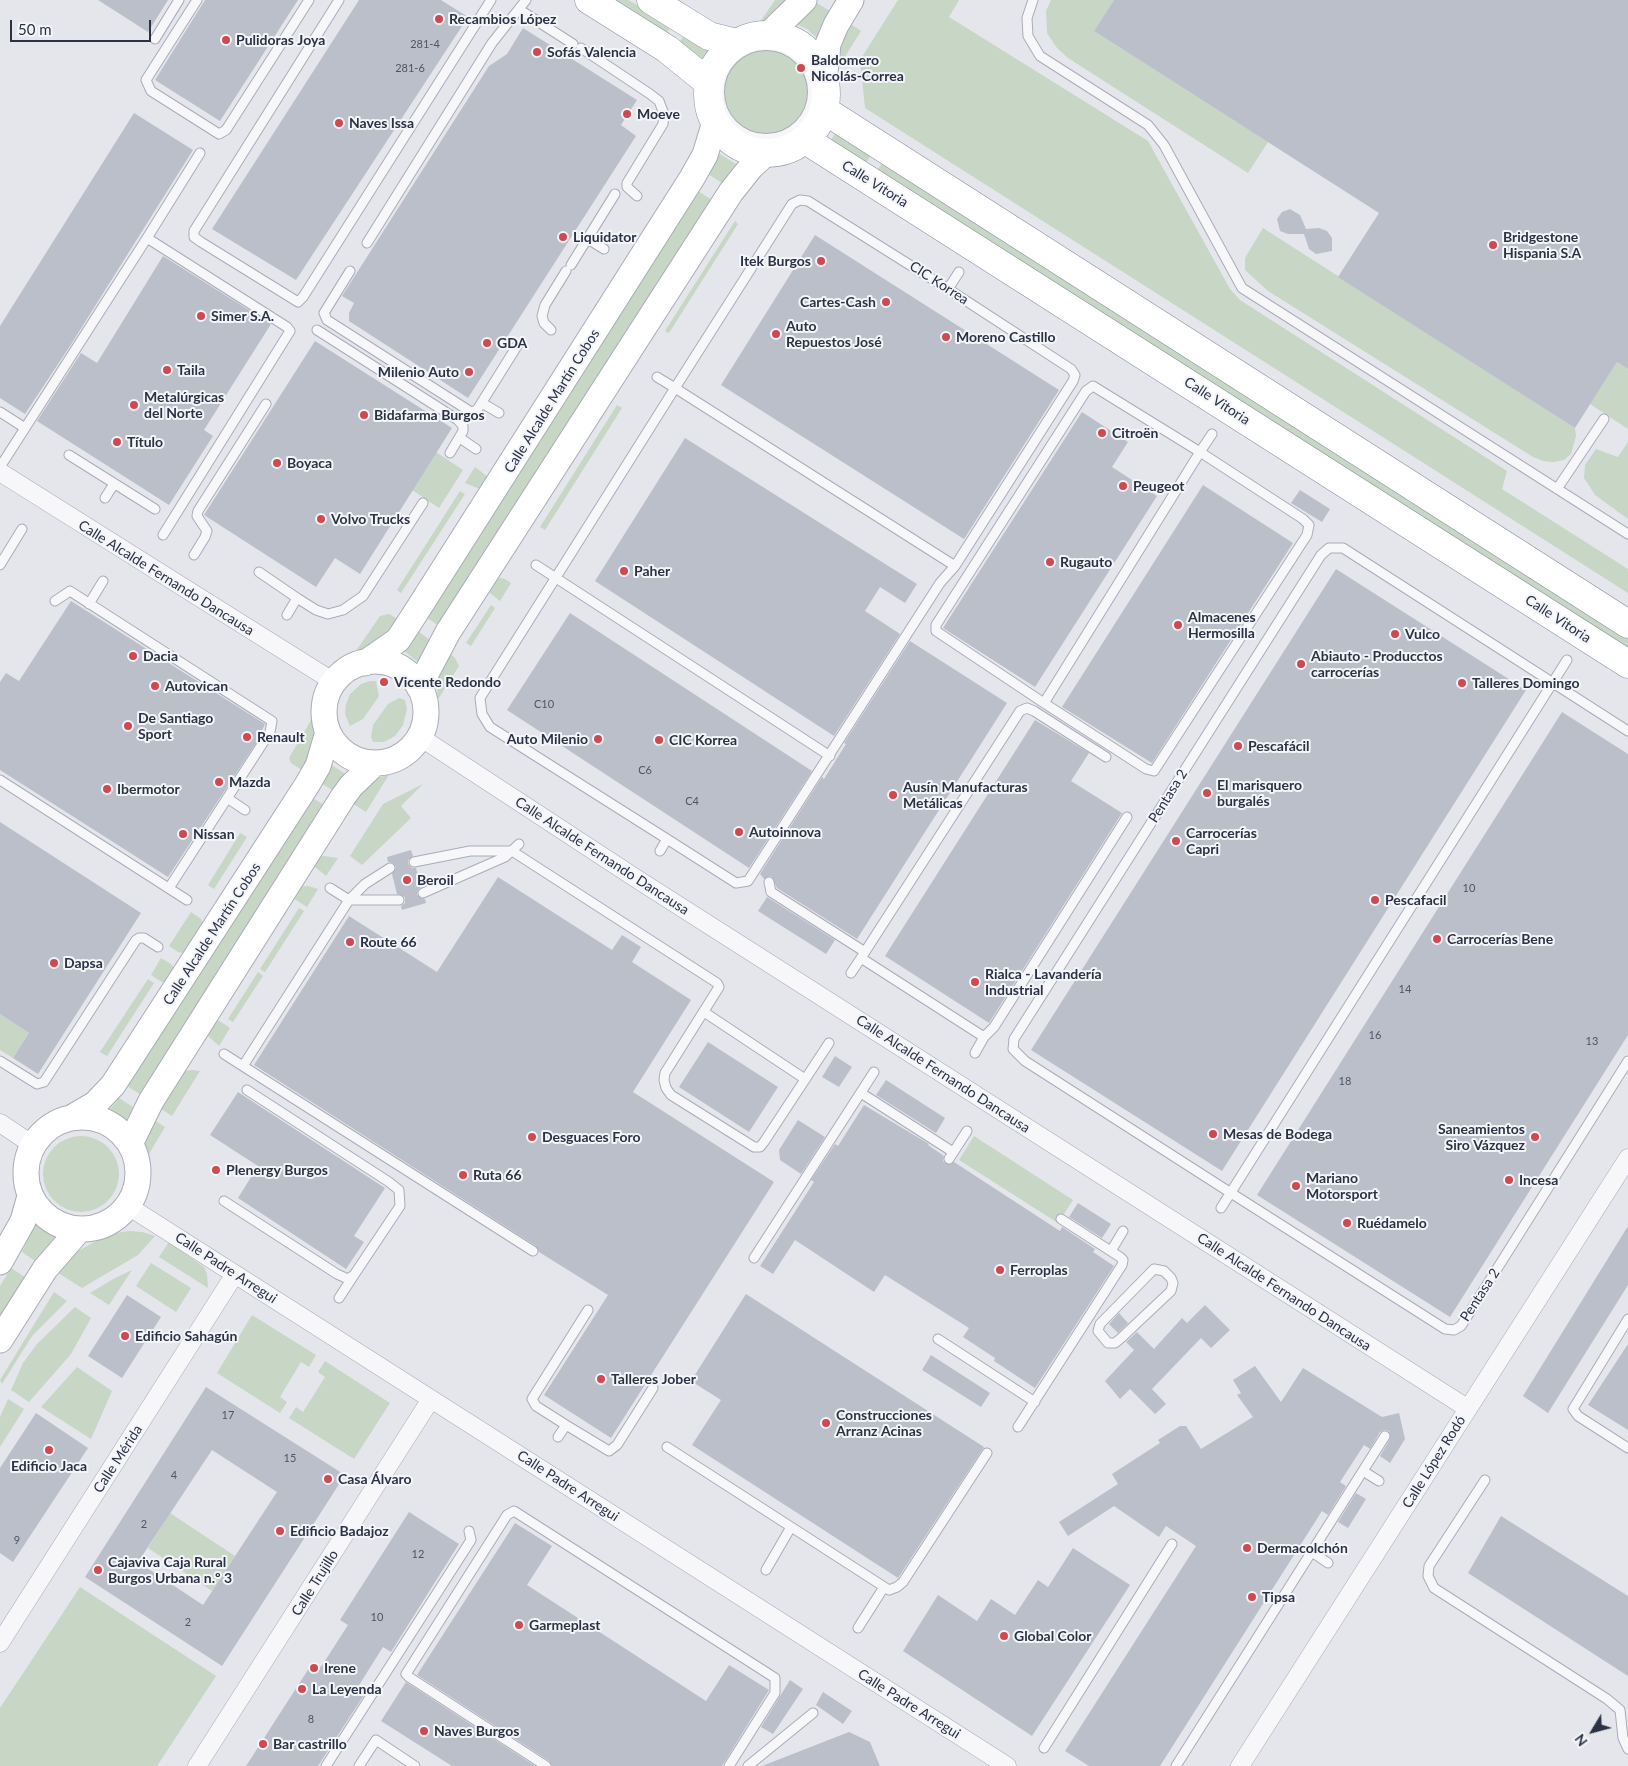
<!DOCTYPE html>
<meta charset="utf-8">
<style>
body{margin:0}
#map{position:relative;width:1628px;height:1766px;overflow:hidden;background:#e4e6ec;font-family:Lato,sans-serif}
canvas{display:block}
.north{position:absolute;left:1568px;top:1706px;width:50px;height:50px;-webkit-text-stroke:4px #f4f5f9;paint-order:stroke;rotate:233deg;font-size:14px;font-weight:700;line-height:20px;text-align:center;color:#2b3245}
.north::after{content:'';display:block;margin:auto;width:18px;height:22px;background:#2b3245;clip-path:polygon(50% 0,100% 100%,50% 72%,0 100%)}
.scale{position:absolute;left:10px;top:20px;width:141px;height:22px;box-sizing:border-box;border:2px solid #2b3245;border-top:0;padding-left:6px;font-size:15px;line-height:18px;white-space:nowrap;color:#2b3245;-webkit-text-stroke:4px #f4f5f9;paint-order:stroke}
</style>
<div id="map">
<canvas width="1628" height="1766"></canvas>
<div class="north">N</div>
<div class="scale">50 m</div>
</div>
<script>
const c = document.querySelector('canvas').getContext('2d');
c.lineJoin = 'round';
function paint(path, color) { c.fillStyle = color; c.fill(path, 'evenodd'); }
const poly = rows => new Path2D(rows.map(r => 'M' + r).join(''));
function stroke(path, color, width, dash) { c.strokeStyle = color; c.lineWidth = width; c.lineCap = dash ? 'butt' : 'round'; c.setLineDash(dash || []); c.stroke(path); }
function write(font, color, halo, rows, align = 'center') {
  c.font = font + ' Lato,sans-serif'; c.lineWidth = 4; c.setLineDash([]); c.textBaseline = 'middle'; c.strokeStyle = halo; c.fillStyle = color; for (const [text, x, y, turn = 0] of rows) {
    c.save(); c.translate(x, y); c.rotate((+turn || 0) * Math.PI / 180); c.textAlign = isNaN(turn) ? turn : align; if (halo) c.strokeText(text, 0, 0); c.fillText(text, 0, 0); c.restore();
  }
}
paint(poly([
 [610,0,629,0,671,27,665,35],
 [775,0,788,0,762,23,760,22],
 [898,0,959,0,949,17,1148,141,1230,289,1240,300,1507,471,1502,489,1628,569,1628,593,865,108,860,60],
 [1051,0,1114,0,1094,31,1268,142,1248,173,1068,58,1057,48,1047,33,1046,11],
 [817,3,830,11,819,29,817,38,807,29,796,24],
 [849,23,861,31,838,68,837,51],
 [685,34,709,49,701,61,678,44],
 '721 93a45 45 0 1 1 90 0a45 45 0 1 1-90 0Z',
 [836,132,871,155,865,164,830,142],
 [720,154,736,164,722,183,708,174],
 [883,162,1628,638,1628,650,877,171],
 [698,191,712,200,439,626,426,617],
 [735,221,738,224,669,333,665,331],
 [1263,228,1575,428,1576,436,1571,454,1564,460,1553,462,1543,461,1533,457,1268,291,1245,270,1245,258],
 [1617,362,1628,369,1628,429,1590,404],
 [617,405,622,408,545,530,540,527],
 [1628,442,1628,519,1595,495,1584,478,1585,465,1596,449,1618,457],
 [436,452,463,470,439,508,412,490],
 [475,467,488,477,480,489,465,483],
 [460,491,465,494,401,593,397,590],
 [494,577,505,579,511,583,500,601,490,593,488,587],
 [491,605,495,608,471,646,466,643],
 [389,614,399,620,390,633,366,649,356,651,380,616],
 [418,631,430,640,418,662,403,650],
 [447,651,455,658,459,666,437,701,438,673],
 [370,681,376,681,379,696,363,719,350,726,345,714,346,704,350,694,361,684],
 [399,698,405,700,407,709,403,725,395,736,384,742,373,742,371,737,373,725,388,704],
 [314,715,316,723,314,742,303,771,291,763,289,758],
 [330,764,347,775,334,791,321,783],
 [390,773,366,812,352,803,360,791,376,779],
 [423,784,401,806,411,818,362,865,350,856,383,804],
 [311,797,324,805,141,1095,127,1086],
 [240,833,247,837,214,889,208,885],
 [324,856,338,858,326,876,314,866,317,857],
 [308,886,318,889,307,907,290,896,298,887],
 [299,908,304,911,265,972,260,969],
 [191,912,201,919,205,927,187,954,178,952,169,946],
 [161,958,171,964,176,970,168,982,162,982,151,975],
 [258,972,263,976,233,1022,228,1019],
 [148,979,154,983,107,1056,100,1052],
 [0,1014,29,1033,13,1058,0,1050],
 [215,1018,230,1028,219,1046,208,1036,208,1031],
 [192,1070,200,1071,172,1116,161,1109,184,1071],
 [119,1098,133,1107,124,1125,107,1113],
 [154,1120,165,1127,146,1159,144,1144],
 '43 1174a38 38 0 1 1 76 0a38 38 0 1 1-76 0Z',
 [974,1136,1073,1200,1058,1223,959,1160],
 [36,1222,56,1236,35,1261,22,1252],
 [129,1231,142,1232,155,1236,138,1255,82,1288,55,1271,69,1256,96,1241,116,1233],
 [169,1242,204,1267,207,1274,208,1288,159,1257],
 [151,1263,191,1288,176,1312,136,1286],
 [11,1268,25,1277,0,1316,0,1286],
 [132,1270,109,1305,90,1293,115,1278],
 [54,1292,67,1301,32,1336,2,1384,0,1380],
 [75,1307,91,1318,71,1354,29,1402,11,1390,23,1363,37,1344],
 [252,1315,316,1355,309,1367,301,1362,280,1397,287,1402,280,1413,217,1373],
 [325,1361,390,1403,354,1459,289,1418,296,1407,303,1412,325,1377,318,1372],
 [77,1367,112,1391,91,1439,41,1407],
 [8,1399,24,1409,0,1447,0,1417],
 [170,1513,235,1556,212,1591,148,1548],
 [80,1587,216,1676,157,1766,0,1766,0,1708]
]), '#c7d6c5');
paint(poly([
 [98,0,168,0,148,32],
 [205,0,298,0,220,121,155,80],
 [359,0,441,0,468,17,296,280,212,229],
 [1114,0,1628,0,1628,369,1617,362,1575,428,1338,277,1379,213,1094,31],
 [523,28,637,100,621,125,636,136,468,398,349,321,349,313,354,303,342,296,489,66,507,54],
 [134,113,193,150,70,346,25,414,0,398,0,326],
 [1290,209,1300,215,1306,229,1319,228,1327,231,1332,238,1332,251,1316,254,1309,249,1304,234,1288,234,1280,231,1277,219,1282,212],
 [815,235,1059,390,964,539,721,385],
 [163,256,271,324,204,430,213,436,169,505,37,421,81,353,97,363],
 [315,341,452,428,360,574,335,558,316,587,204,515],
 [1082,412,1128,442,1112,467,1157,496,1035,687,943,628],
 [685,438,917,584,905,603,880,587,865,611,900,634,834,736,595,581],
 [1203,485,1293,543,1152,763,1062,707],
 [1300,490,1330,509,1322,522,1291,503],
 [1336,569,1526,690,1222,1171,1031,1050],
 [71,601,265,724,256,743,168,877,0,770,0,682,6,673,19,681],
 [570,613,812,771,749,868,507,710],
 [910,641,1007,703,857,939,777,888,771,876,764,879,760,874,822,777,824,779,846,744,844,743],
 [1562,712,1628,754,1628,1035,1450,1317,1257,1195],
 [1035,720,1089,753,1071,781,1122,813,989,1023,885,956],
 [0,822,141,913,38,1074,13,1058,29,1033,0,1014],
 [411,850,413,856,408,860,408,864,412,868,416,868,421,887,418,890,417,895,425,899,426,903,402,910,401,906,405,903,405,897,397,894,392,874,396,867,393,863,388,862,387,857],
 [498,877,612,950,622,935,641,947,632,962,691,1000,633,1092,774,1182,611,1438,544,1395,608,1295,539,1252,536,1246,254,1065,349,916,437,972],
 [767,897,835,940,826,954,758,911],
 [708,1042,778,1087,749,1132,679,1087],
 [835,1056,852,1067,839,1087,822,1077],
 [886,1080,945,1118,936,1133,876,1095],
 [238,1092,385,1188,354,1236,364,1242,346,1269,238,1198,258,1166,210,1135],
 [864,1105,929,1144,928,1145,944,1156,943,1161,946,1164,954,1162,1060,1231,1062,1227,1095,1249,1093,1252,1114,1266,1035,1388,994,1361,995,1358,963,1337,969,1328,885,1275,874,1292,795,1240,773,1274,760,1266,814,1182,811,1180,835,1144,838,1146],
 [798,1120,825,1137,801,1174,780,1160,779,1150],
 [1078,1203,1111,1224,1102,1238,1069,1217],
 [1628,1226,1628,1285,1548,1413,1523,1396],
 [746,1294,984,1447,898,1578,692,1445,721,1400,691,1381],
 [127,1295,161,1317,122,1378,88,1356],
 [1205,1305,1230,1330,1211,1348,1201,1338,1152,1389,1166,1404,1155,1414,1130,1389,1120,1399,1105,1381,1134,1350,1126,1342,1137,1332,1154,1349,1182,1318,1187,1323],
 [1119,1313,1128,1323,1118,1333,1109,1324],
 [1628,1344,1628,1430,1588,1405],
 [931,1355,990,1393,981,1407,922,1370],
 [1255,1366,1281,1402,1303,1368,1382,1417,1399,1413,1405,1439,1390,1463,1380,1456,1390,1439,1389,1431,1385,1430,1380,1432,1370,1449,1364,1445,1340,1482,1346,1486,1328,1515,1322,1511,1160,1766,1089,1766,1065,1751,1196,1546,1166,1526,1159,1537,1114,1506,1068,1536,1059,1522,1118,1484,1112,1474,1160,1443,1158,1440,1180,1426,1186,1426,1201,1449,1253,1417,1237,1395,1241,1393,1233,1380],
 [206,1387,345,1475,222,1666,85,1577],
 [212,1450,277,1492,203,1605,138,1562],
 [36,1413,88,1448,13,1562,0,1553,0,1468],
 [1356,1493,1366,1499,1348,1528,1338,1522],
 [409,1512,459,1544,391,1652,383,1647,356,1690,364,1695,318,1766,246,1766,313,1662,321,1667,348,1625,340,1620],
 [1501,1516,1628,1596,1628,1676,1468,1573],
 [515,1523,552,1546,527,1585,706,1701,729,1665,769,1690,722,1766,552,1766,549,1761,417,1675],
 [1073,1548,1130,1585,1032,1736,903,1651,938,1595,977,1621,991,1599,1015,1615,1038,1580,1048,1587],
 [790,1680,803,1689,773,1734,761,1727],
 [406,1682,535,1766,452,1766,381,1721],
 [823,1692,852,1711,843,1724,816,1705],
 [849,1732,870,1742,880,1766,762,1766]
]), '#bbbfca');
const service = poly([
 [197,0,146,80,151,91,219,134,226,130,309,0],
 [339,0,194,231,194,237,201,242,298,302,303,297,491,0],
 [1033,0,1027,18,1028,36,1040,56,1148,125,1164,145,1242,288,1628,534],
 [520,10,573,44],
 [155,39,179,0],
 [581,48,650,94,659,101,664,114,663,124,627,183,627,187,637,196],
 [588,239,604,249],
 [367,243,492,43,526,0],
 [571,265,615,194],
 [350,271,324,313,327,320,471,412,477,410,517,346],
 [948,289,959,272],
 [317,330,458,420,463,426,463,431,450,453],
 [551,330,544,323,542,316,545,305,566,271],
 [657,377,675,388,955,566,940,583,748,881,736,883,667,839,490,727,482,714,480,698,675,388,792,204,800,200,808,201,948,289,1071,369,1075,375,1073,381,955,566],
 [482,403,499,413],
 [0,412,25,428],
 [460,438,476,449],
 [69,455,155,509],
 [0,467,147,238],
 [1557,489,1604,419],
 [105,498,114,484],
 [163,535,290,331,287,327,147,238,200,153],
 [194,555,205,537,207,531,197,516,198,511,266,404],
 [0,565,22,529],
 [536,565,830,756],
 [259,572,297,598],
 [55,601,70,591,272,721,270,732,169,888],
 [89,604,103,581],
 [287,615,297,598,316,610,328,614,343,610,363,596,423,503],
 [1044,703,1146,769,1154,771,1307,535,1309,525,1303,519,1200,452,1093,386,1086,391,936,625,936,631,1044,703,1200,452,1212,434],
 [1628,731,1343,548,1329,548,1321,555,1014,1039,1013,1049,1025,1061,1231,1193,1445,1329,1454,1330,1461,1326,1628,1061],
 [0,780,187,900],
 [227,798,245,810],
 [660,851,667,839],
 [414,862,470,851,512,851,717,983,719,987,665,1073,664,1080,666,1088,671,1095,754,1147,760,1147,764,1142,829,1043],
 [769,882,771,892,865,952],
 [330,888,349,900,399,900],
 [423,893,505,857,519,844],
 [851,973,861,958],
 [704,1012,805,1079],
 [984,1037,994,1027,1127,817],
 [975,1053,984,1037,861,958,1020,711,1027,708,1034,711,1106,757],
 [224,1054,533,1251],
 [0,1061,37,1084,44,1082,136,940,139,938,144,938,158,947],
 [243,1066,349,900,365,884,390,868],
 [861,1093,953,1152],
 [949,1159,967,1131],
 [224,1201,337,1274,348,1279,354,1275,400,1206,399,1190,389,1182,247,1090],
 [1221,1208,1567,660],
 [1111,1251,1123,1231],
 [754,1258,874,1072],
 [1154,1269,1164,1271,1171,1278,1173,1283,1171,1291,1120,1339,1115,1343,1108,1343,1098,1331,1100,1324,1154,1269],
 [339,1298,354,1275],
 [1628,1319,1573,1409,1578,1416,1628,1448],
 [938,1339,1035,1402],
 [566,1425,609,1451,617,1445,653,1388],
 [1018,1427,1122,1265,1123,1260,1120,1257,1061,1219],
 [558,1437,566,1425,536,1406,532,1399,588,1310],
 [667,1447,889,1590,897,1587,903,1582,987,1453],
 [1363,1471,1379,1481],
 [1485,1480,1429,1566,1428,1576,1434,1588,1607,1699,1620,1710,1623,1738,1628,1749],
 [1312,1552,1328,1563],
 [766,1570,791,1527],
 [858,1628,884,1587],
 [1044,1748,1172,1544],
 [326,1766,471,1540,469,1531],
 [359,1766,376,1740,415,1766],
 [546,1766,409,1677,406,1674,507,1515,514,1511,775,1678,775,1693,729,1766],
 [748,1766,813,1713],
 [1176,1766,1385,1436]
]);
const pedestrian = poly([
 '717 92a49 49 0 1 1 98 0a49 49 0 1 1-98 0Z'
]);
const minor = poly([
 [0,472,334,682],
 [420,737,640,881,1467,1408],
 [0,1123,33,1145],
 [128,1206,1007,1766],
 [0,1643,235,1274],
 [197,1766,431,1399],
 [1240,1766,1628,1158]
]);
const secondary = poly([
 [768,35,804,0],
 [824,82,828,44,836,25,851,0],
 '324 712a51 51 0 1 1 102 0a51 51 0 1 1-102 0Z',
 [365,663,398,640,413,617,692,178,705,155,715,122],
 [419,687,448,632,731,192,751,167,766,153],
 '26 1173a56 56 0 1 1 112 0a56 56 0 1 1-112 0Z',
 [71,1118,95,1104,113,1085,307,785,318,766,328,732],
 [130,1144,151,1101,343,797,351,786,375,763],
 [0,1262,23,1221,30,1196],
 [0,1340,45,1269,79,1230]
]);
const trunk = poly([
 [589,0,667,49,709,83],
 [651,0,709,36,737,43],
 '708 94a59 59 0 1 1 118 0a59 59 0 1 1-118 0Z',
 [824,110,1628,624],
 [804,139,1628,664]
]);
stroke(service, '#a9acb7', 11);
stroke(pedestrian, '#a9acb7', 16);
stroke(minor, '#a9acb7', 19);
stroke(secondary, '#a9acb7', 27);
stroke(trunk, '#8b92a3', 29);
stroke(service, '#f7f7fa', 9);
stroke(pedestrian, '#f7f7fa', 14);
stroke(minor, '#f7f7fa', 18);
stroke(secondary, '#fff', 25);
stroke(trunk, '#fff', 28);
for (const [x, y, r, color] of [
 [439,19,5,"#d14950"],
 [226,40,5,"#d14950"],
 [537,52,5,"#d14950"],
 [801,68,5,"#d14950"],
 [627,114,5,"#d14950"],
 [339,123,5,"#d14950"],
 [563,237,5,"#d14950"],
 [1493,245,5,"#d14950"],
 [821,261,5,"#d14950"],
 [886,302,5,"#d14950"],
 [201,316,5,"#d14950"],
 [776,334,5,"#d14950"],
 [946,337,5,"#d14950"],
 [487,343,5,"#d14950"],
 [167,370,5,"#d14950"],
 [469,372,5,"#d14950"],
 [134,405,5,"#d14950"],
 [364,415,5,"#d14950"],
 [1102,433,5,"#d14950"],
 [117,442,5,"#d14950"],
 [277,463,5,"#d14950"],
 [1123,486,5,"#d14950"],
 [321,519,5,"#d14950"],
 [1050,562,5,"#d14950"],
 [624,571,5,"#d14950"],
 [1178,625,5,"#d14950"],
 [1395,634,5,"#d14950"],
 [133,656,5,"#d14950"],
 [1301,664,5,"#d14950"],
 [384,682,5,"#d14950"],
 [1462,683,5,"#d14950"],
 [155,686,5,"#d14950"],
 [128,726,5,"#d14950"],
 [247,737,5,"#d14950"],
 [598,739,5,"#d14950"],
 [659,740,5,"#d14950"],
 [1238,746,5,"#d14950"],
 [219,782,5,"#d14950"],
 [107,789,5,"#d14950"],
 [1207,793,5,"#d14950"],
 [893,795,5,"#d14950"],
 [739,832,5,"#d14950"],
 [183,834,5,"#d14950"],
 [1176,841,5,"#d14950"],
 [407,880,5,"#d14950"],
 [1375,900,5,"#d14950"],
 [1437,939,5,"#d14950"],
 [350,942,5,"#d14950"],
 [54,963,5,"#d14950"],
 [975,982,5,"#d14950"],
 [1213,1134,5,"#d14950"],
 [532,1137,5,"#d14950"],
 [1535,1137,5,"#d14950"],
 [216,1170,5,"#d14950"],
 [463,1175,5,"#d14950"],
 [1509,1180,5,"#d14950"],
 [1296,1186,5,"#d14950"],
 [1347,1223,5,"#d14950"],
 [1000,1270,5,"#d14950"],
 [125,1336,5,"#d14950"],
 [601,1379,5,"#d14950"],
 [826,1423,5,"#d14950"],
 [49,1450,5,"#d14950"],
 [328,1479,5,"#d14950"],
 [280,1531,5,"#d14950"],
 [1247,1548,5,"#d14950"],
 [98,1570,5,"#d14950"],
 [1252,1597,5,"#d14950"],
 [519,1625,5,"#d14950"],
 [1004,1636,5,"#d14950"],
 [314,1668,5,"#d14950"],
 [302,1689,5,"#d14950"],
 [424,1731,5,"#d14950"],
 [263,1744,5,"#d14950"]
]) { const dot = new Path2D(); dot.arc(x, y, r, 0, 2 * Math.PI); c.fillStyle = color; c.fill(dot); stroke(dot, '#f4f5f9', 2); }
write('11px', '#4f5566', null, [
 ["281-4",425,44],
 ["281-6",410,68],
 ["C10",544,704],
 ["C6",645,770],
 ["C4",692,801],
 ["10",1469,888],
 ["14",1405,989],
 ["16",1375,1035],
 ["13",1592,1041],
 ["18",1345,1081],
 ["17",228,1415],
 ["15",290,1458],
 ["4",174,1475],
 ["2",144,1524],
 ["9",17,1540],
 ["12",418,1554],
 ["10",377,1617],
 ["2",188,1622],
 ["8",311,1719]
]);
write('bold 14px', '#2b3245', '#f4f5f9', [
 ["Recambios López",449,19],
 ["Pulidoras Joya",236,40],
 ["Sofás Valencia",547,52],
 ["Baldomero",811,60],
 ["Nicolás-Correa",811,76],
 ["Moeve",637,114],
 ["Naves Issa",349,123],
 ["Liquidator",573,237],
 ["Bridgestone",1503,237],
 ["Hispania S.A",1503,253],
 ["Itek Burgos",811,261,"right"],
 ["Cartes-Cash",876,302,"right"],
 ["Simer S.A.",211,316],
 ["Auto",786,326],
 ["Repuestos José",786,342],
 ["Moreno Castillo",956,337],
 ["GDA",497,343],
 ["Taila",177,370],
 ["Milenio Auto",459,372,"right"],
 ["Metalúrgicas",144,397],
 ["del Norte",144,413],
 ["Bidafarma Burgos",374,415],
 ["Citroën",1112,433],
 ["Título",127,442],
 ["Boyaca",287,463],
 ["Peugeot",1133,486],
 ["Volvo Trucks",331,519],
 ["Rugauto",1060,562],
 ["Paher",634,571],
 ["Almacenes",1188,617],
 ["Hermosilla",1188,633],
 ["Vulco",1405,634],
 ["Dacia",143,656],
 ["Abiauto - Producctos",1311,656],
 ["carrocerías",1311,672],
 ["Vicente Redondo",394,682],
 ["Talleres Domingo",1472,683],
 ["Autovican",165,686],
 ["De Santiago",138,718],
 ["Sport",138,734],
 ["Renault",257,737],
 ["Auto Milenio",588,739,"right"],
 ["CIC Korrea",669,740],
 ["Pescafácil",1248,746],
 ["Mazda",229,782],
 ["El marisquero",1217,785],
 ["burgalés",1217,801],
 ["Ausín Manufacturas",903,787],
 ["Metálicas",903,803],
 ["Ibermotor",117,789],
 ["Autoinnova",749,832],
 ["Carrocerías",1186,833],
 ["Capri",1186,849],
 ["Nissan",193,834],
 ["Beroil",417,880],
 ["Pescafacil",1385,900],
 ["Carrocerías Bene",1447,939],
 ["Route 66",360,942],
 ["Dapsa",64,963],
 ["Rialca - Lavandería",985,974],
 ["Industrial",985,990],
 ["Saneamientos",1525,1129,"right"],
 ["Siro Vázquez",1525,1145,"right"],
 ["Mesas de Bodega",1223,1134],
 ["Desguaces Foro",542,1137],
 ["Plenergy Burgos",226,1170],
 ["Ruta 66",473,1175],
 ["Mariano",1306,1178],
 ["Motorsport",1306,1194],
 ["Incesa",1519,1180],
 ["Ruédamelo",1357,1223],
 ["Ferroplas",1010,1270],
 ["Edificio Sahagún",135,1336],
 ["Talleres Jober",611,1379],
 ["Construcciones",836,1415],
 ["Arranz Acinas",836,1431],
 ["Edificio Jaca",49,1466,"center"],
 ["Casa Álvaro",338,1479],
 ["Edificio Badajoz",290,1531],
 ["Dermacolchón",1257,1548],
 ["Cajaviva Caja Rural",108,1562],
 ["Burgos Urbana n.º 3",108,1578],
 ["Tipsa",1262,1597],
 ["Garmeplast",529,1625],
 ["Global Color",1014,1636],
 ["Irene",324,1668],
 ["La Leyenda",312,1689],
 ["Naves Burgos",434,1731],
 ["Bar castrillo",273,1744]
], 'left');
write('14px', '#2b3245', '#f4f5f9', [
 ["Calle Vitoria",875,184,32],
 ["CIC Korrea",939,283,33],
 ["Calle Alcalde Martín Cobos",552,401,-58],
 ["Calle Vitoria",1217,401,33],
 ["Calle Alcalde Fernando Dancausa",166,578,32],
 ["Calle Vitoria",1558,619,33],
 ["Pentasa 2",1168,796,-58],
 ["Calle Alcalde Fernando Dancausa",602,856,33],
 ["Calle Alcalde Martín Cobos",212,934,-57],
 ["Calle Alcalde Fernando Dancausa",943,1074,33],
 ["Calle Padre Arregui",226,1268,33],
 ["Calle Alcalde Fernando Dancausa",1284,1292,33],
 ["Pentasa 2",1480,1295,-57],
 ["Calle Mérida",118,1459,-57],
 ["Calle López Rodó",1434,1462,-58],
 ["Calle Padre Arregui",568,1486,33],
 ["Calle Trujillo",315,1583,-58],
 ["Calle Padre Arregui",909,1704,32]
]);
</script>
